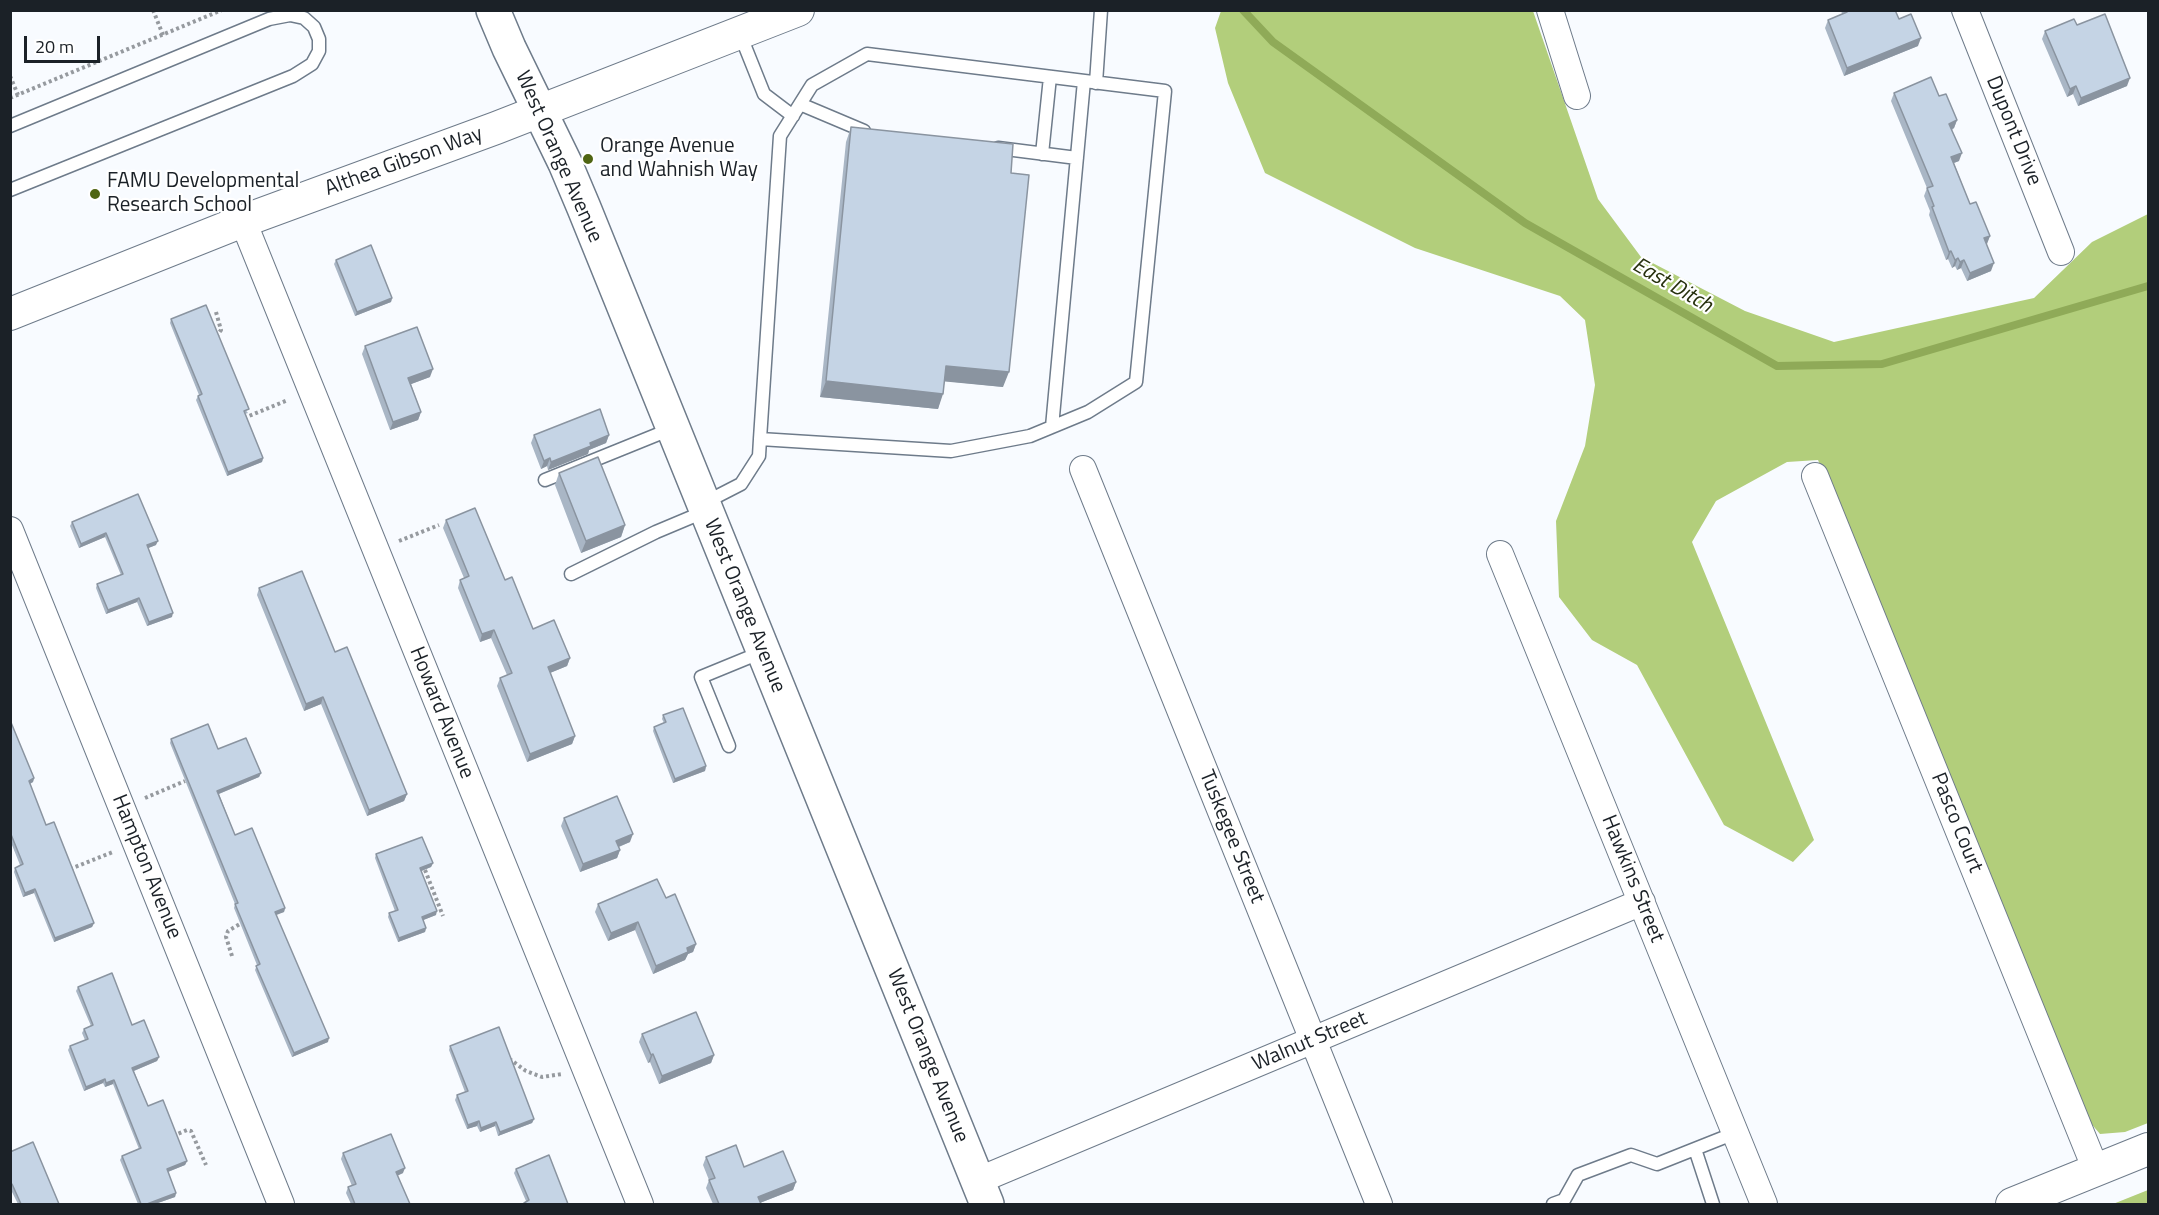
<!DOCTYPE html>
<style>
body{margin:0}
#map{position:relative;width:2159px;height:1215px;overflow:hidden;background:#f8fbff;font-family:"Titillium Web",sans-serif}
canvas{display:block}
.frame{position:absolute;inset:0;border:12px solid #1b2127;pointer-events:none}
.scale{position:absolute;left:24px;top:36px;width:76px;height:27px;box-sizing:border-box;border:3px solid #1b2127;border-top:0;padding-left:8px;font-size:18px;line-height:21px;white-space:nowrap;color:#1b2127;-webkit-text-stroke:4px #fff;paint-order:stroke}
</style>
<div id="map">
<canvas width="2159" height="1215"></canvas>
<div class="frame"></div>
<div class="scale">20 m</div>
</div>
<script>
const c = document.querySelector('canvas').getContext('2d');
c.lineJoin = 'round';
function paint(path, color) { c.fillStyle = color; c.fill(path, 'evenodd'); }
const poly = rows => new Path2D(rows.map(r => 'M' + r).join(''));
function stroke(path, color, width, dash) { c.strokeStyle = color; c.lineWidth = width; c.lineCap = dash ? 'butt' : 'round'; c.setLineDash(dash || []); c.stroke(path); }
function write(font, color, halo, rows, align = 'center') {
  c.font = font + ' "Titillium Web",sans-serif'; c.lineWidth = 4.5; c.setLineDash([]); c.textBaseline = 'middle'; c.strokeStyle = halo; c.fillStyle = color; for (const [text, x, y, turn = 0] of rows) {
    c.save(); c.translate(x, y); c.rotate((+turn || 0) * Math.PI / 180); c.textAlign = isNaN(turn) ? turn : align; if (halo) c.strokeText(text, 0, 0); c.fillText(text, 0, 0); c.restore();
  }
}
paint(poly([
 [1221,11,1533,11,1598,199,1641,257,1745,311,1834,342,2034,298,2092,242,2148,214,2148,1123,2125,1132,2100,1134,2089,1121,1818,460,1787,462,1716,501,1692,542,1814,840,1793,862,1724,825,1637,665,1592,640,1559,597,1556,521,1585,446,1595,385,1585,320,1560,296,1415,248,1265,173,1228,83,1215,28],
 [2148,1190,2148,1204,2113,1204]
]), '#b2ce7b');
stroke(poly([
 [1243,10,1273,42,1525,223,1777,366,1882,364,2148,286]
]), '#8faa58', 8);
const service = poly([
 [740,34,764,94,793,116],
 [1096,83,1101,10],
 [800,104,864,131],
 [10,126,269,19,290,15,304,18,314,27,319,39,319,51,312,64,293,76,10,190],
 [998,148,1077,158],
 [1042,154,1050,77],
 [1052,427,1084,81],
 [545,480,671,429],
 [704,503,741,484,759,456,760,439,780,136,812,85,867,54,1165,91,1136,382,1088,412,1030,436,951,451,760,439],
 [571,574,656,532,706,511],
 [729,746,701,677,762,652],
 [1695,1149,1713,1204],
 [1553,1204,1564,1200,1578,1175,1631,1155,1657,1164,1735,1133]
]);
const minor = poly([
 [1550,10,1577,96],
 [1965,10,2061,252],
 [243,221,640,1204],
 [1083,469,1379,1204],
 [1815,476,2096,1170],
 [10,530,281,1204],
 [1500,554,1764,1204],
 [977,1181,1642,902]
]);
const tertiary = poly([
 [10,314,243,221,496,128,798,10],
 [2012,1204,2148,1149]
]);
const secondary = poly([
 [493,10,509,48,565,163,584,208,987,1204]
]);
stroke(service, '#6e7b8a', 15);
stroke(minor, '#6e7b8a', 28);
stroke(tertiary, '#6e7b8a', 34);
stroke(secondary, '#6e7b8a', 36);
stroke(poly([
 [153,10,163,35],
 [10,76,18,95],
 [10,98,222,10],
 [216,312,221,330,216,337],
 [244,418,288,400],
 [399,541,439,525],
 [145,798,185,781],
 [70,869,113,852],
 [425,870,443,916],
 [232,956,226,937,228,931,240,924],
 [509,1061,511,1060,526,1071,542,1077,562,1074],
 [173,1136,187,1130,191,1131,206,1165]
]), '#969a9f', 4, [3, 3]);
stroke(service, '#fff', 12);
stroke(minor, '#fff', 26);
stroke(tertiary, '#fff', 32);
stroke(secondary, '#fff', 33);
paint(poly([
 [1841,10,1895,10,1899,19,1918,46,1844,76,1825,28,1828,20,1842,14],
 [2077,25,2127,86,2078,106,2073,94,2067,97,2042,39,2045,31],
 [1894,93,1939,96,1957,120,1954,128,1952,130,1959,161,1954,163,1970,204,1990,236,1986,244,1991,271,1967,281,1961,268,1957,270,1955,266,1952,268,1948,259,1946,260,1929,215,1930,211,1924,196,1927,188,1891,101],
 [851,127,1011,173,1003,387,945,381,938,409,820,397,846,142],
 [336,260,392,298,391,302,355,316,334,264],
 [171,319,248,413,245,414,263,458,262,462,227,476,196,400,198,396,199,395,170,323],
 [365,346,430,377,411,384,421,412,418,420,390,430,362,354],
 [534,435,609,435,606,443,589,450,588,454,548,470,547,466,541,469,531,443],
 [559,473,625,525,621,537,581,553,555,485],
 [446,520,505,580,533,629,570,658,567,666,550,673,575,736,572,744,527,762,497,686,500,678,507,675,491,638,480,642,458,588,460,580,464,578,443,528],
 [72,522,156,545,148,548,172,617,147,626,137,602,106,614,96,588,97,584,121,575,105,537,79,548,70,526],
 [259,588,335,652,407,794,404,801,367,816,321,704,304,711,257,595],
 [663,715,706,766,705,771,673,783,653,731,654,727,664,723,662,719],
 [10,720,34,778,33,782,30,784,46,825,94,923,92,927,54,942,34,893,23,897,14,872,15,868,20,865,10,840],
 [171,739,218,749,261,773,259,777,219,794,235,835,285,908,284,912,276,914,328,1042,292,1057,255,970,257,965,234,908,235,904,170,743],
 [564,818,630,842,619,847,620,850,617,858,580,872,561,826],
 [376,854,433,863,431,867,421,871,436,915,423,920,426,928,425,932,398,942,388,917,389,913,395,911,375,858],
 [666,898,696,944,693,952,688,954,685,960,653,974,635,930,608,941,595,912,598,904],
 [78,987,132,1025,159,1057,157,1061,134,1071,148,1106,187,1161,185,1165,168,1172,176,1193,175,1197,155,1204,138,1204,120,1160,122,1156,139,1149,113,1084,105,1087,103,1083,84,1091,68,1050,70,1046,85,1040,82,1033,84,1029,91,1026,76,991],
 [642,1034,714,1055,711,1063,659,1084,650,1062,648,1063,639,1042],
 [450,1046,534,1119,532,1123,498,1136,495,1126,480,1132,477,1126,467,1129,455,1100,457,1095,465,1092,449,1050],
 [10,1152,59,1204,18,1204,10,1188],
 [343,1153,403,1173,397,1176,410,1204,351,1204,346,1193,348,1187,352,1186,341,1159],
 [706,1157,744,1167,796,1182,793,1190,760,1203,761,1204,713,1204,706,1188,709,1180,703,1165],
 [516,1169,568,1204,523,1204,526,1201,514,1173]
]), '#a9b6c5');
paint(poly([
 [1921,38,1918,46,1844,76,1847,68],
 [2130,78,2127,86,2078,106,2081,98],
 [2076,86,2073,94,2067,97,2070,89],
 [1957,120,1954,128,1946,132,1949,124],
 [1962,153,1959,161,1948,165,1951,157],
 [1990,236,1987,244,1981,246,1984,238],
 [1951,251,1948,259,1946,260,1949,252],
 [1958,258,1955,266,1952,268,1955,260],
 [1964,260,1961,268,1957,270,1960,262],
 [1994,263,1991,271,1967,281,1970,273],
 [392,298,391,302,355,316,357,312],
 [946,366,1009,372,1003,387,940,381],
 [433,369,430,377,406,386,408,378],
 [826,381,943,394,938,409,820,397],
 [421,412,418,420,390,430,393,422],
 [609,435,606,443,589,450,588,454,548,470,551,462,590,443],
 [263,458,262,462,227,476,228,472],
 [550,458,547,466,541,469,544,461],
 [625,525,621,537,581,553,586,541],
 [106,533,105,537,79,548,81,544],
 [158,541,156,545,146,549,147,545],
 [139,598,137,602,106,614,108,610],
 [173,613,172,617,147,626,149,622],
 [494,630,491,638,480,642,482,634],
 [570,658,567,666,545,675,548,667],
 [323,697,321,704,304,711,306,704],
 [575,736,572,744,527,762,530,754],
 [706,766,705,771,673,783,675,779],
 [261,773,259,777,216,795,217,791],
 [34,778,33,782,27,785,29,781],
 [407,794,404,801,367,816,369,810],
 [633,834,630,842,613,849,616,841],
 [620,850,617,858,580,872,583,864],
 [433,863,431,867,419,872,420,868],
 [35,889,34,893,23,897,25,893],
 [285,908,284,912,274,916,275,912],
 [437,911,436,915,421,921,422,917],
 [638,922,635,930,608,941,611,933],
 [94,923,92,927,54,942,55,938],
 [426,928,425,932,398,942,399,938],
 [696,944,693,952,688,954,685,960,653,974,656,966,687,948],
 [329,1038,328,1042,292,1057,294,1053],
 [653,1054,650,1062,648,1063,651,1055],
 [714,1055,711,1063,659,1084,662,1076],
 [159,1057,157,1061,131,1072,132,1068],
 [105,1079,103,1083,84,1091,86,1087],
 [114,1080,113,1084,105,1087,106,1083],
 [534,1119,532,1123,498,1136,500,1132],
 [479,1121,477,1126,467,1129,468,1125],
 [496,1122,495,1126,480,1132,481,1128],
 [187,1161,185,1165,165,1173,167,1169],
 [405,1168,403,1173,394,1177,396,1172],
 [796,1182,793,1190,757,1204,758,1197],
 [176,1193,175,1197,155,1204,147,1204]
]), '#8a94a0');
const building = poly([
 [1847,10,1895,10,1899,19,1911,14,1921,38,1847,68,1828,20,1847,12,1847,10],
 [2105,14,2130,78,2081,98,2076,86,2070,89,2045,31,2074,19,2077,25,2105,14],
 [1931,77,1939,96,1946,94,1957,120,1949,124,1962,153,1951,157,1970,204,1976,202,1990,236,1984,238,1994,263,1970,273,1964,260,1960,262,1958,258,1955,260,1951,251,1949,252,1932,207,1934,206,1927,188,1933,186,1894,93,1931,77],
 [851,127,1013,144,1011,173,1029,175,1009,372,946,366,943,394,826,381,851,127],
 [371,245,392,298,357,312,336,260,371,245],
 [206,305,249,409,244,411,263,458,228,472,198,396,202,394,171,319,206,305],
 [417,327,433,369,408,378,421,412,393,422,365,346,417,327],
 [600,409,609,435,590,443,591,446,551,462,550,458,544,461,534,435,600,409],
 [598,457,625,525,586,541,559,473,598,457],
 [138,494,158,541,147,545,173,613,149,622,139,598,108,610,97,584,123,574,106,533,81,544,72,522,138,494],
 [475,508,505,580,512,577,533,629,554,620,570,658,548,667,575,736,530,754,500,678,512,673,494,630,482,634,460,580,469,576,446,520,475,508],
 [302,571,335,652,347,647,407,794,369,810,323,697,306,704,259,588,302,571],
 [683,708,706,766,675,779,654,727,666,722,663,715,683,708],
 [10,720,34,778,29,781,46,825,54,822,94,923,55,938,35,889,25,893,15,868,23,864,10,832,10,720],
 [208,724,218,749,246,738,261,773,217,791,235,835,252,828,285,908,275,912,329,1038,294,1053,256,966,260,964,235,904,238,903,171,739,208,724],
 [617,796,633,834,616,841,620,850,583,864,564,818,617,796],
 [422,837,433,863,420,868,437,911,422,917,426,928,399,938,389,913,398,910,376,854,422,837],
 [657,879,666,898,675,894,696,944,687,948,688,952,656,966,638,922,611,933,598,904,657,879],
 [112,973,132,1025,144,1020,159,1057,132,1068,148,1106,163,1100,187,1161,167,1169,176,1193,147,1204,141,1204,122,1156,141,1148,114,1080,106,1083,105,1079,86,1087,70,1046,88,1039,84,1029,93,1025,78,987,112,973],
 [696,1012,714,1055,662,1076,653,1054,651,1055,642,1034,696,1012],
 [499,1027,534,1119,500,1132,496,1122,481,1128,479,1121,468,1125,457,1095,468,1091,450,1046,499,1027],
 [391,1134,405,1168,396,1172,410,1204,355,1204,348,1187,356,1184,343,1153,391,1134],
 [33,1142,59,1204,21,1204,12,1184,10,1184,10,1152,33,1142],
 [736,1145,744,1167,783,1151,796,1182,758,1197,761,1204,719,1204,709,1180,715,1178,706,1157,736,1145],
 [549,1155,568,1204,524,1204,524,1203,529,1200,516,1169,549,1155]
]);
paint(building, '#c5d4e5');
stroke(building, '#8a94a0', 1.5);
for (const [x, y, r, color] of [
 [588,159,6,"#4f6513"],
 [95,194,6,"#4f6513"]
]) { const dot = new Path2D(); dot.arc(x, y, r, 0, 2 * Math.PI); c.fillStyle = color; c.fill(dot); stroke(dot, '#fff', 2); }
write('21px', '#1b2127', '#fff', [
 ["Dupont Drive",2013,131,68],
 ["West Orange Avenue",558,157,66],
 ["Althea Gibson Way",404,162,-20],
 ["West Orange Avenue",744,606,68],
 ["Howard Avenue",441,713,68],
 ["Pasco Court",1956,823,68],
 ["Tuskegee Street",1231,837,68],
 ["Hampton Avenue",146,867,68],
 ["Hawkins Street",1632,879,68],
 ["Walnut Street",1310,1042,-23],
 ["West Orange Avenue",927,1056,68]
]);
write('21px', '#1b2127', '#fff', [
 ["Orange Avenue",600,147],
 ["and Wahnish Way",600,171],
 ["FAMU Developmental",107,182],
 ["Research School",107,206]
], 'left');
write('italic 22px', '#27310e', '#fff', [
 ["East Ditch",1672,286,30]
]);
</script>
